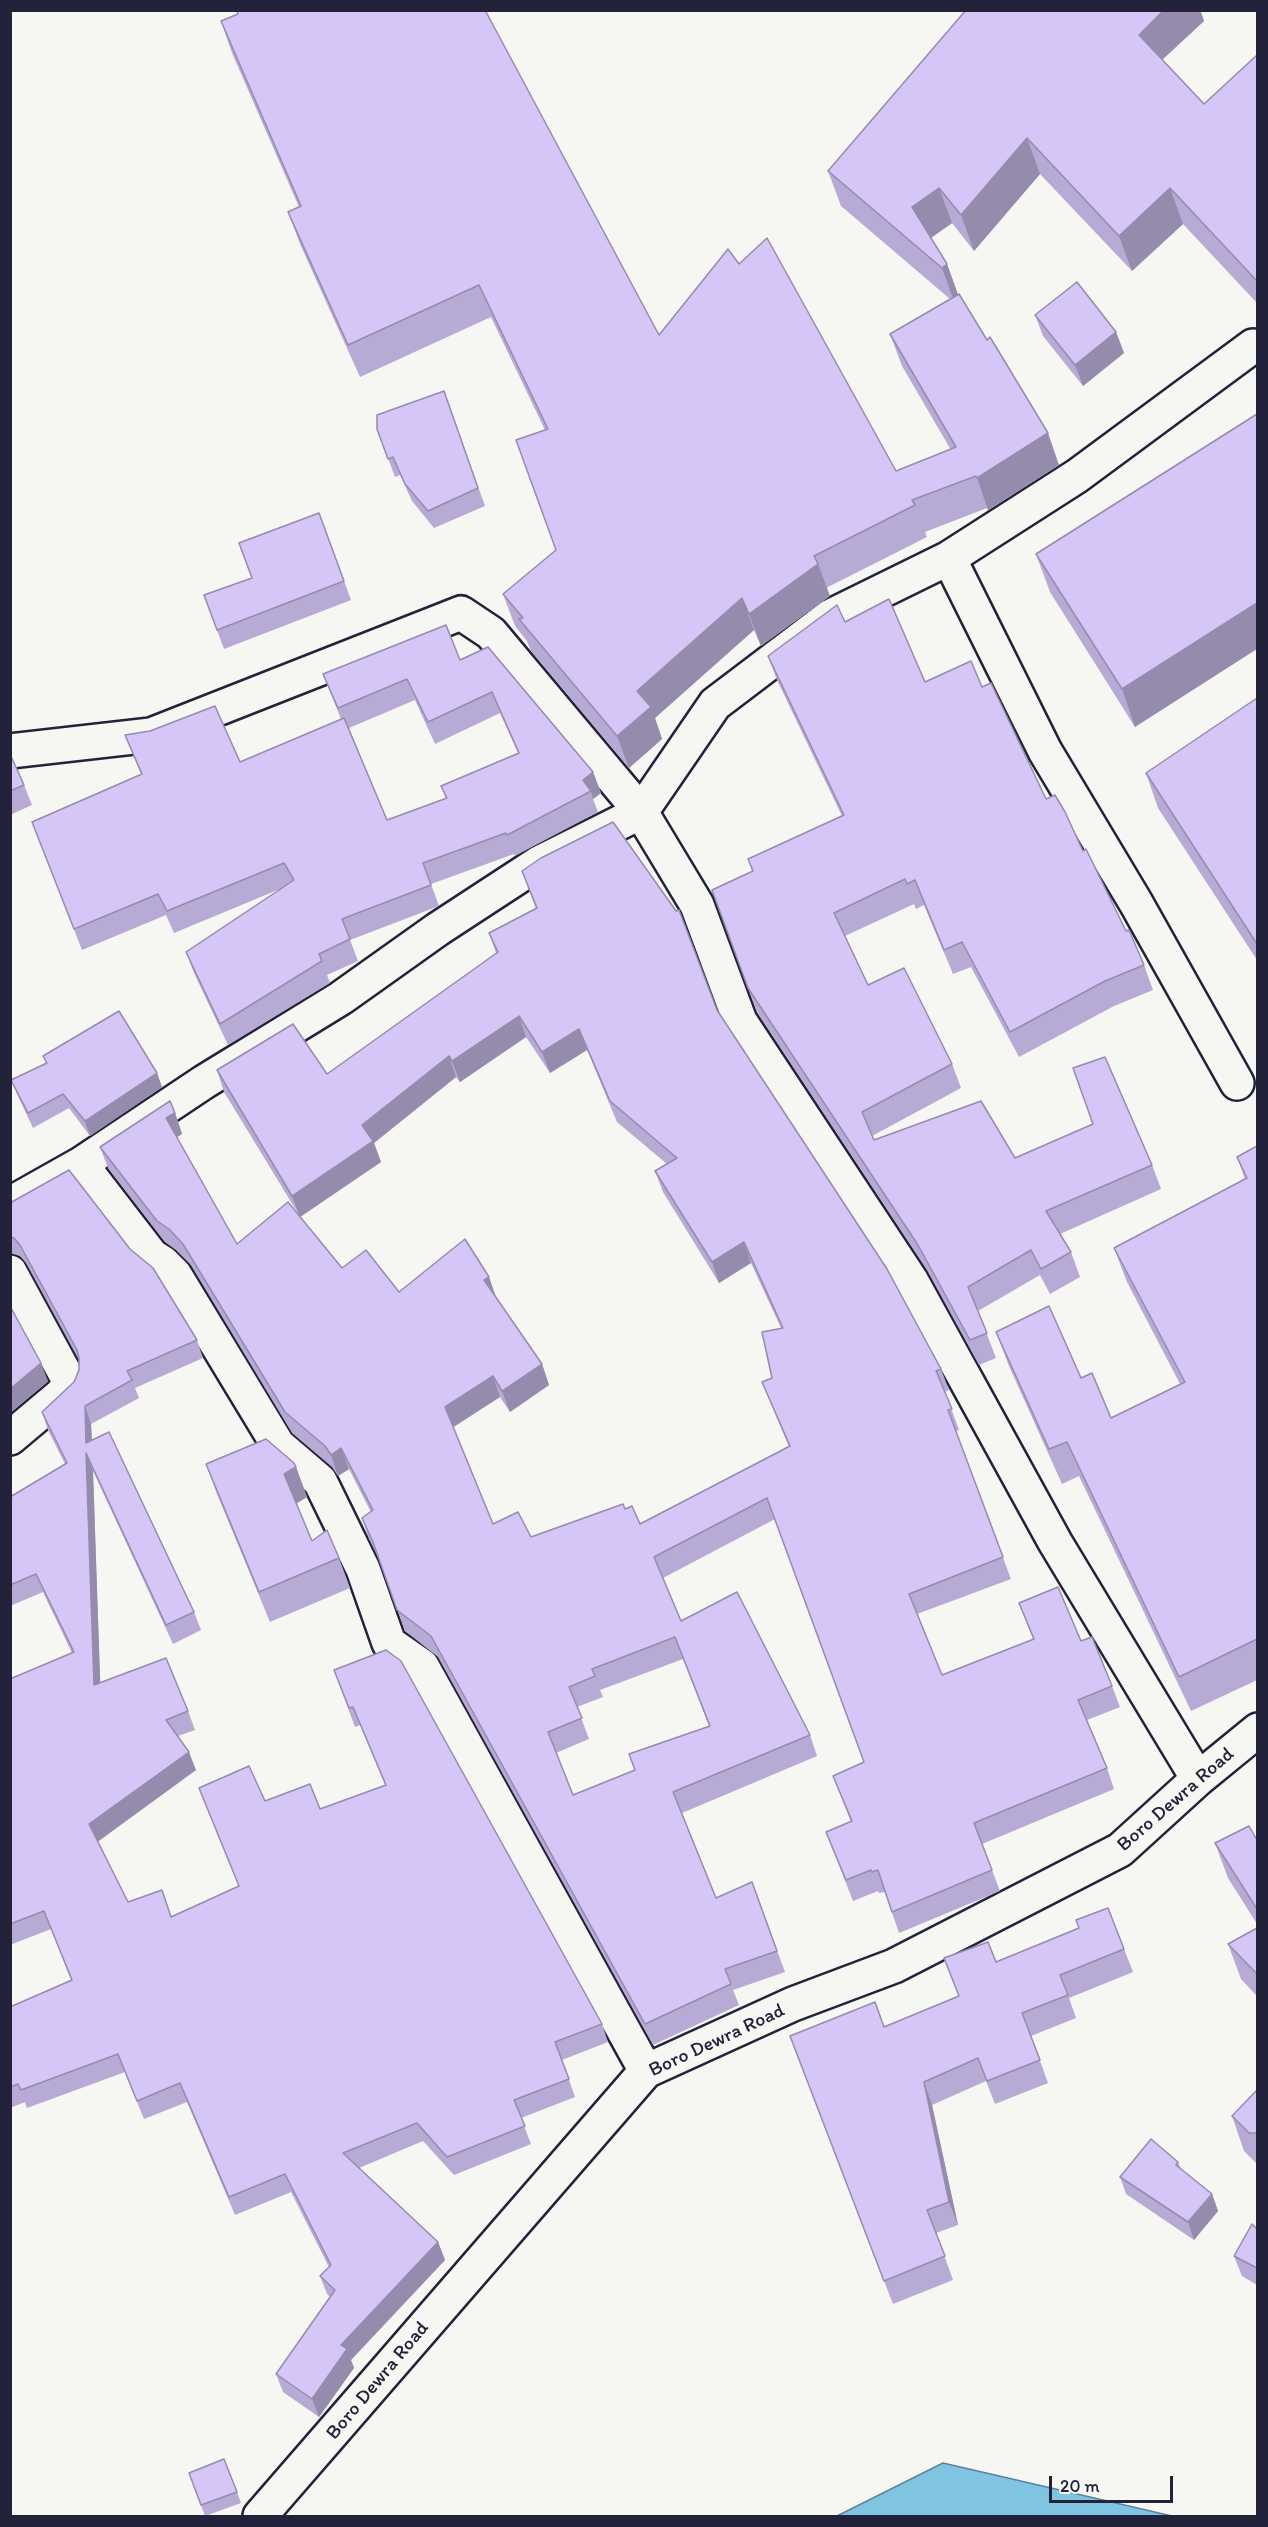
<!DOCTYPE html>
<style>
body{margin:0}
#map{position:relative;width:1268px;height:2527px;overflow:hidden;background:#f6f6f2;font-family:Itim,sans-serif}
canvas{display:block}
.frame{position:absolute;inset:0;border:12px solid #22223b;pointer-events:none}
.scale{position:absolute;left:1049px;top:2476px;width:124px;height:27px;box-sizing:border-box;border:3px solid #22223b;border-top:0;padding-left:8px;font-size:18px;line-height:21px;white-space:nowrap;color:#22223b;-webkit-text-stroke:4px #f6f6f2;paint-order:stroke}
</style>
<div id="map">
<canvas width="1268" height="2527"></canvas>
<div class="frame"></div>
<div class="scale">20 m</div>
</div>
<script>
const c = document.querySelector('canvas').getContext('2d');
c.lineJoin = 'round';
function paint(path, color) { c.fillStyle = color; c.fill(path, 'evenodd'); }
const poly = rows => new Path2D(rows.map(r => 'M' + r).join(''));
function stroke(path, color, width, dash) { c.strokeStyle = color; c.lineWidth = width; c.lineCap = dash ? 'butt' : 'round'; c.setLineDash(dash || []); c.stroke(path); }
function write(font, color, halo, rows, align = 'center') {
  c.font = font + ' Itim,sans-serif'; c.lineWidth = 6; c.setLineDash([]); c.textBaseline = 'middle'; c.strokeStyle = halo; c.fillStyle = color; for (const [text, x, y, turn = 0] of rows) {
    c.save(); c.translate(x, y); c.rotate((+turn || 0) * Math.PI / 180); c.textAlign = isNaN(turn) ? turn : align; if (halo) c.strokeText(text, 0, 0); c.fillText(text, 0, 0); c.restore();
  }
}
const water = poly([
 [943,2463,1172,2516,837,2516,943,2463]
]);
paint(water, '#7fc4e0');
stroke(water, '#5a839e', 1.5);
const minor = poly([
 [949,558,1045,751,1136,903,1237,1083],
 [10,751,151,735,461,613,491,633,641,812,697,905,740,1021,911,1280,1055,1542,1198,1779],
 [81,1164,152,1256,163,1263,175,1275,278,1445,320,1481,363,1569,389,1643,422,1666,646,2071],
 [10,1204,81,1164,204,1082,341,998,438,929,539,863,641,812,715,704,831,616,949,558,1077,476,1253,346],
 [10,1272,67,1377,67,1388,60,1396,10,1438],
 [260,2516,646,2071,793,2004,894,1966,1120,1850,1198,1779,1258,1730]
]);
stroke(minor, '#22223b', 38);
stroke(minor, '#f6f6f2', 33);
paint(poly([
 [966,10,1200,10,1204,21,1162,60,1204,104,1257,55,1257,303,1183,224,1132,271,1040,174,974,251,952,223,931,238,947,264,958,295,1059,465,988,510,987,508,925,532,927,537,826,588,830,596,761,646,754,630,655,718,662,739,629,768,531,651,527,641,515,626,503,594,556,550,545,430,491,317,360,377,300,244,288,212,299,207,232,53,221,21,659,335,896,471,951,450,902,366,890,334,950,299,841,206,828,171],
 [1035,315,1116,332,1124,353,1083,386,1043,336],
 [444,391,485,506,434,528,412,501,400,475,395,477,377,429],
 [1257,414,1135,727,1050,592,1036,554],
 [319,513,351,600,224,649,204,595,252,578],
 [845,622,925,682,982,687,1046,799,1083,851,1144,965,1153,990,1114,1006,1019,1057,971,967,953,974,924,905,916,909,914,904,845,936,868,985,952,1064,961,1088,872,1136,874,1140,1015,1158,1152,1165,1161,1189,1060,1234,1071,1252,1080,1277,1050,1294,1040,1275,978,1311,996,1358,979,1365,927,1270,757,1012,712,890,752,871,748,859,842,816,777,680,768,656],
 [460,660,593,772,601,793,593,799,598,812,515,856,514,854,431,884,439,906,350,940,358,961,327,975,330,983,228,1045,194,973,186,952,280,889,174,933,166,915,82,950,32,822,141,774,125,735,240,762,341,719,323,674],
 [415,700,435,744,500,713,518,753,441,786,446,799,387,820,349,728],
 [1257,698,1257,960,1158,808,1146,773],
 [10,754,24,785,32,805,10,815],
 [522,871,717,1010,941,1369,949,1390,945,1392,959,1430,956,1431,1011,1579,917,1614,942,1675,1033,1639,1019,1603,1081,1641,1112,1686,1120,1707,1087,1720,1107,1768,1114,1789,982,1844,1000,1891,899,1933,885,1892,879,1893,878,1891,853,1901,826,1832,851,1822,833,1776,864,1762,775,1519,663,1578,681,1621,810,1735,817,1756,682,1813,716,1898,752,1882,785,1972,733,1990,739,2005,653,2045,438,1657,405,1631,380,1561,369,1539,362,1518,371,1512,349,1469,338,1476,332,1467,292,1433,191,1265,176,1250,165,1242,108,1168,100,1147,175,1113,182,1134,177,1137,237,1244,299,1215,224,1092,217,1070,327,1074,496,953,489,933,536,909],
 [526,1037,550,1073,587,1050,617,1122,667,1164,655,1171,663,1192,719,1283,751,1263,781,1328,772,1378,762,1382,789,1447,640,1524,625,1509,531,1537,493,1524,453,1427,500,1397,510,1412,549,1385,542,1364,496,1297,489,1277,399,1292,342,1268,300,1217,381,1162,374,1143,456,1077,460,1082],
 [683,1659,709,1726,635,1770,573,1795,556,1753,589,1739,577,1707,603,1697,600,1690],
 [43,1056,157,1073,162,1087,90,1136,69,1108,33,1128,17,1094,11,1080,46,1063],
 [1257,1146,1257,1680,1191,1711,1079,1476,1062,1484,1009,1366,996,1332,1081,1378,1111,1418,1180,1384,1127,1282,1114,1248,1245,1179,1237,1157],
 [10,1203,197,1340,203,1358,135,1388,139,1398,91,1424,92,1440,194,1612,201,1630,173,1644,93,1471,100,1683,188,1711,195,1730,178,1736,196,1770,98,1841,128,1902,171,1917,239,1886,199,1788,265,1801,320,1809,385,1785,360,1725,355,1727,334,1670,602,2024,608,2042,562,2060,575,2097,521,2118,531,2144,454,2175,423,2141,359,2168,438,2242,445,2260,351,2360,354,2368,319,2417,283,2392,276,2374,330,2297,327,2294,320,2276,329,2267,291,2192,235,2215,187,2102,144,2119,125,2072,27,2108,25,2102,10,2108,10,2007,71,1980,51,1929,10,1945,10,1679,72,1653,43,1592,10,1606,10,1497,65,1464,48,1430,42,1412,74,1382,79,1370,79,1360,26,1263,20,1256,10,1253],
 [206,1464,296,1467,307,1497,296,1504,312,1541,339,1558,350,1588,270,1622,217,1494],
 [1257,1840,1257,1924,1228,1878,1215,1843],
 [1257,1928,1257,1996,1241,1979,1228,1944],
 [1124,1949,1133,1972,1069,1998,1076,2018,1031,2036,1048,2083,995,2104,986,2081,932,2105,958,2225,936,2233,953,2280,893,2304,790,2036,884,2027,959,1996,944,1958,996,1962],
 [1257,2090,1257,2164,1244,2151,1232,2116],
 [1178,2162,1181,2169,1212,2194,1218,2211,1194,2240,1126,2194,1120,2177],
 [1257,2229,1257,2285,1242,2276,1234,2256],
 [189,2473,237,2492,241,2503,205,2516]
]), '#b7aad4');
paint(poly([
 [1164,10,1200,10,1204,21,1151,70,1139,35],
 [1027,138,1040,174,974,251,961,215],
 [939,188,952,223,925,242,912,207],
 [1170,188,1183,224,1132,271,1119,236],
 [947,264,960,300,955,304,942,268],
 [1116,332,1124,353,1083,386,1075,365],
 [1048,433,1059,465,988,510,977,478],
 [818,564,830,596,761,646,749,614],
 [742,598,754,630,655,718,662,739,629,768,617,736,637,691],
 [1257,603,1257,649,1135,727,1122,689],
 [593,772,601,793,593,799,591,791,583,780],
 [519,1016,526,1037,460,1082,452,1061],
 [579,1029,587,1050,550,1073,542,1052],
 [449,1056,456,1077,374,1143,381,1162,300,1217,292,1196,362,1125],
 [157,1073,162,1087,90,1136,85,1121],
 [175,1113,182,1134,174,1139,166,1118],
 [744,1242,751,1263,719,1283,712,1262],
 [489,1277,496,1298,484,1280],
 [41,1363,48,1381,10,1413,10,1389],
 [542,1364,549,1385,510,1412,502,1391],
 [493,1376,500,1397,452,1428,445,1407],
 [85,1406,91,1424,93,1461,86,1443],
 [341,1448,349,1469,338,1476,331,1455],
 [86,1453,93,1471,101,1704,94,1685],
 [296,1467,307,1497,295,1504,284,1474],
 [189,1752,196,1770,96,1843,89,1824],
 [924,2082,932,2105,958,2225,949,2202],
 [1212,2194,1218,2211,1194,2240,1188,2222],
 [438,2242,445,2260,351,2360,354,2368,319,2417,312,2399,341,2345]
]), '#958bad');
const building = poly([
 [237,10,485,10,659,335,728,249,739,264,767,238,896,471,956,447,890,334,959,294,987,340,990,337,1048,433,977,478,976,476,912,500,915,505,814,556,818,564,749,614,742,598,637,691,651,707,617,736,519,619,523,618,503,594,556,550,516,440,548,429,479,285,348,345,288,212,301,206,221,21,238,14,237,10],
 [966,10,1164,10,1139,35,1204,104,1257,55,1257,281,1170,188,1119,236,1027,138,961,215,939,188,912,207,947,264,942,268,828,171,966,10],
 [1077,282,1116,332,1075,365,1035,315,1077,282],
 [444,391,478,488,428,511,405,484,393,457,388,459,377,429,377,415,444,391],
 [1257,414,1257,603,1122,689,1036,554,1257,414],
 [319,513,344,581,217,630,204,595,252,578,239,543,319,513],
 [889,599,925,682,971,661,982,687,991,683,1046,799,1055,795,1065,812,1083,851,1086,849,1126,931,1129,930,1144,965,1105,981,1010,1032,962,942,944,950,915,880,907,884,905,879,834,913,868,985,904,968,952,1064,862,1112,874,1140,981,1101,1015,1158,1093,1124,1073,1068,1105,1057,1152,1165,1046,1211,1071,1252,1041,1269,1031,1250,968,1287,987,1333,970,1340,918,1245,748,988,712,890,753,871,748,859,844,815,768,656,837,605,845,622,889,599],
 [446,625,460,660,488,647,593,772,583,780,591,791,507,835,506,833,423,863,431,885,342,919,350,939,319,954,322,961,220,1024,186,952,294,880,284,863,167,911,158,894,74,929,32,822,142,774,125,735,150,731,215,706,240,762,344,718,387,820,447,798,441,786,519,753,492,692,428,722,407,679,338,708,323,674,446,625],
 [1257,698,1257,944,1146,773,1257,698],
 [10,754,24,785,10,791,10,754],
 [613,822,676,911,679,910,717,1010,887,1269,941,1369,936,1371,952,1409,948,1410,1003,1557,909,1594,942,1675,1034,1639,1019,1603,1058,1587,1081,1641,1092,1637,1112,1686,1078,1700,1107,1768,974,1823,992,1870,892,1912,878,1870,872,1872,871,1870,846,1880,826,1832,852,1821,833,1776,864,1762,767,1498,654,1557,681,1621,737,1592,810,1735,673,1792,716,1898,752,1882,777,1951,725,1969,731,1984,645,2024,431,1636,397,1610,373,1542,362,1518,373,1510,341,1448,331,1455,325,1446,285,1412,183,1244,169,1229,157,1221,100,1147,170,1101,175,1113,166,1118,237,1244,288,1202,342,1268,366,1250,399,1292,465,1239,489,1277,484,1280,542,1364,502,1391,493,1376,445,1407,493,1524,518,1512,531,1537,623,1504,625,1509,632,1506,640,1524,790,1446,762,1382,772,1378,762,1332,783,1328,744,1242,712,1262,655,1171,677,1158,610,1101,579,1029,542,1052,519,1016,452,1061,449,1056,362,1125,373,1141,292,1196,217,1070,293,1024,327,1074,498,952,489,933,537,908,522,871,541,858,613,822],
 [675,1637,710,1726,629,1754,635,1770,573,1795,548,1732,582,1718,569,1687,595,1676,592,1669,675,1637],
 [119,1011,157,1073,85,1121,63,1094,28,1113,11,1080,47,1063,43,1056,119,1011],
 [1257,1146,1257,1639,1179,1677,1067,1442,1049,1449,996,1332,1049,1306,1081,1378,1092,1373,1111,1418,1185,1382,1114,1248,1247,1178,1237,1157,1257,1146],
 [69,1170,130,1249,153,1268,197,1340,127,1371,132,1380,85,1406,86,1443,109,1432,194,1612,166,1625,86,1453,94,1685,166,1658,188,1711,166,1720,189,1752,89,1824,128,1902,162,1890,171,1917,239,1886,199,1788,249,1766,265,1801,310,1784,320,1809,386,1785,353,1707,349,1708,334,1670,386,1650,401,1661,602,2024,555,2042,569,2079,514,2100,525,2126,447,2157,417,2123,343,2153,438,2242,341,2345,347,2349,312,2399,276,2374,335,2290,320,2276,331,2265,285,2174,229,2197,180,2083,137,2101,118,2054,21,2090,18,2084,10,2087,10,2007,72,1980,44,1911,10,1924,10,1679,74,1652,36,1574,10,1585,10,1497,67,1463,42,1412,74,1382,79,1370,79,1358,77,1350,20,1245,14,1238,10,1237,10,1203,69,1170],
 [10,1306,41,1363,10,1389,10,1306],
 [266,1439,294,1463,296,1467,284,1474,312,1541,327,1530,339,1558,259,1592,206,1464,266,1439],
 [1249,1826,1257,1840,1257,1909,1215,1843,1249,1826],
 [1108,1908,1124,1949,1060,1975,1068,1995,1022,2013,1040,2060,987,2081,978,2058,924,2082,949,2202,927,2210,945,2256,884,2281,790,2036,875,2002,884,2027,959,1996,944,1958,988,1942,996,1962,1079,1928,1076,1920,1108,1908],
 [1257,1928,1257,1974,1228,1944,1257,1928],
 [1257,2090,1257,2133,1249,2133,1232,2116,1257,2090],
 [1151,2139,1178,2162,1176,2165,1212,2194,1188,2222,1120,2177,1151,2139],
 [1252,2224,1257,2229,1257,2268,1234,2256,1252,2224],
 [224,2459,237,2492,201,2505,189,2473,224,2459]
]);
paint(building, '#d5c6f7');
stroke(building, '#958bad', 1.5);
write('20px', '#22223b', '#f6f6f2', [
 ["Boro Dewra Road",1176,1800,-41],
 ["Boro Dewra Road",717,2041,-25],
 ["Boro Dewra Road",378,2381,-50]
]);
</script>
